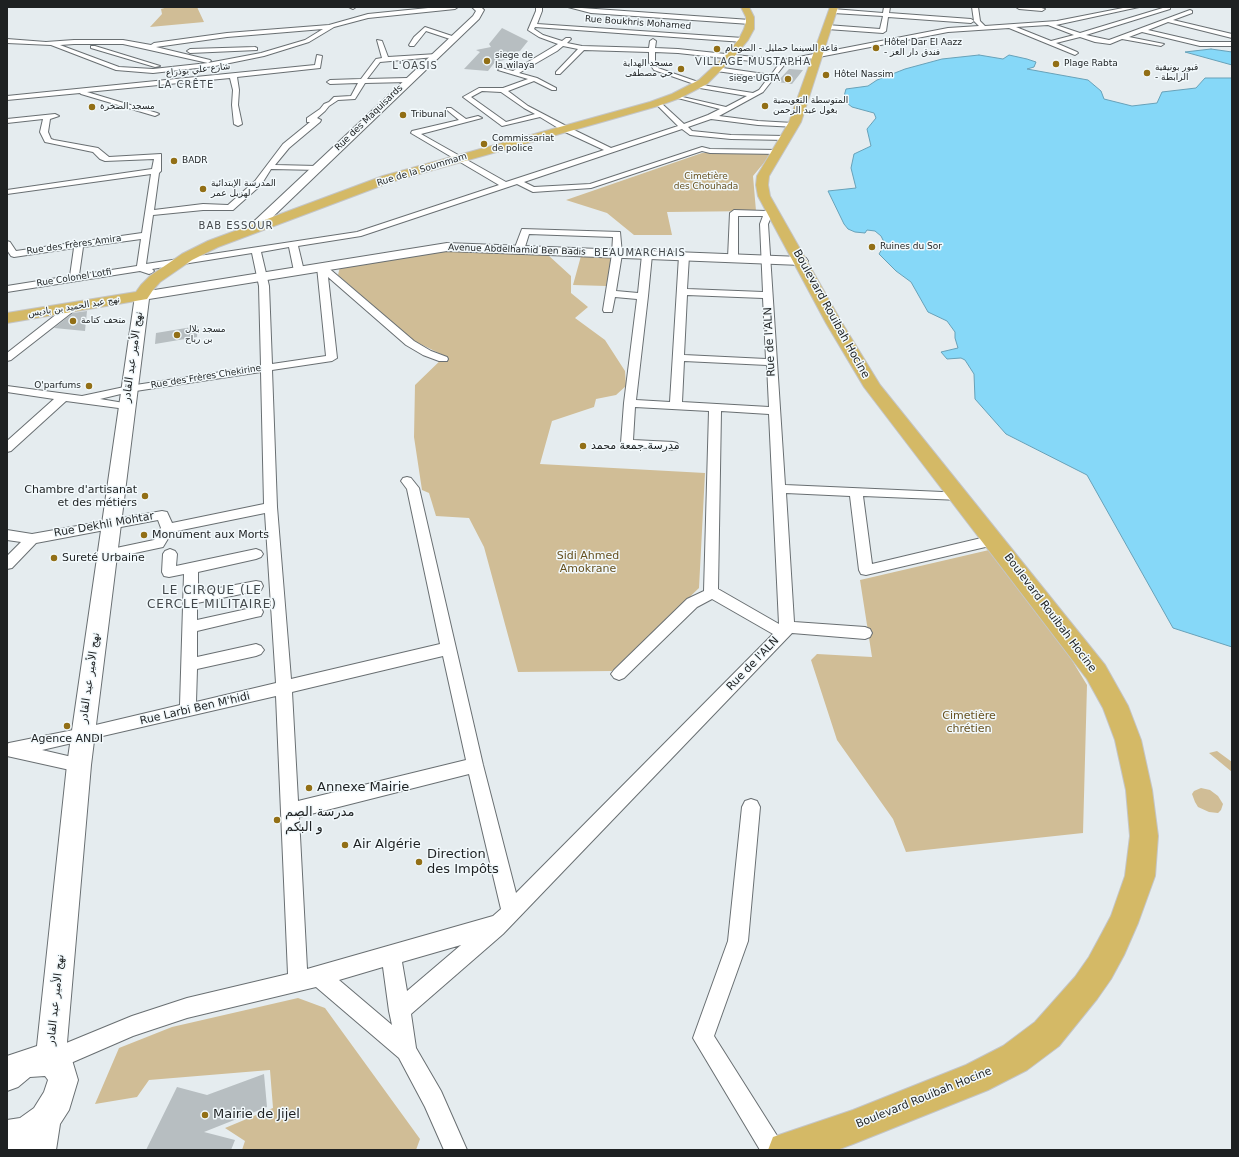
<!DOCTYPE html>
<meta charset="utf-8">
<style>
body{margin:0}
#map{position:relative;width:1239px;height:1157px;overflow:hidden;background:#e5ecef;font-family:"DejaVu Sans",sans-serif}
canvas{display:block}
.frame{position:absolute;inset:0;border:8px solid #1e2122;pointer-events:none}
</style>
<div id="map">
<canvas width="1239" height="1157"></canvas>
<div class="frame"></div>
</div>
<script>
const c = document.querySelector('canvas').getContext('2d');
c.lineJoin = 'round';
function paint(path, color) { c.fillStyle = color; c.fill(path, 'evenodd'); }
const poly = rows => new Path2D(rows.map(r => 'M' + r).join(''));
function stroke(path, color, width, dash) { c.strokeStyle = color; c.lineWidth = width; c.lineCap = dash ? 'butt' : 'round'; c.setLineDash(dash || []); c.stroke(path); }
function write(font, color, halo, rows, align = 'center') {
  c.font = font + ' "DejaVu Sans","Noto Sans Arabic",sans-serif'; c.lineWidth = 3; c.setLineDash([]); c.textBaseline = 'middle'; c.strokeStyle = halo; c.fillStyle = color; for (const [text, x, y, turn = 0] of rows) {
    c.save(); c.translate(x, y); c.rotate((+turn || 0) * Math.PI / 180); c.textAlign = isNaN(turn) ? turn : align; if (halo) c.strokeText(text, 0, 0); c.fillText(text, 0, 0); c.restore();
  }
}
paint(poly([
 [168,7,197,7,204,22,150,27,162,14,161,9],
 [702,153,772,153,753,176,756,211,667,212,672,235,634,235,607,213,566,200],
 [445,250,548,255,571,276,571,293,588,307,575,318,605,340,625,371,626,386,616,395,596,399,594,407,552,421,540,464,705,473,699,588,612,671,518,672,484,547,469,518,436,516,429,493,422,490,414,437,415,385,445,356,414,341,338,275,340,267],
 [581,256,612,258,606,286,573,285],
 [989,550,1070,657,1087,685,1083,833,906,852,893,819,837,740,811,660,817,654,872,657,860,580],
 [1217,751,1232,762,1232,772,1209,753],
 [1201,788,1210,790,1218,796,1223,804,1221,810,1218,813,1209,812,1198,807,1195,802,1192,794,1194,791],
 [298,998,325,1008,420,1139,416,1150,242,1150,245,1141,225,1128,273,1108,270,1070,149,1080,137,1097,95,1104,119,1048,172,1027]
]), '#d0bd96');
const water = poly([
 [1211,49,1232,52,1232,65,1185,52,1211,49],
 [979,55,1003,59,1009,55,1027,59,1036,62,1034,67,1027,69,1088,80,1101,91,1104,99,1132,106,1157,103,1162,92,1196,88,1205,78,1232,78,1232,647,1173,628,1087,475,1006,434,975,399,974,374,965,360,961,358,947,359,941,352,958,348,955,338,955,332,947,321,928,312,911,282,896,271,879,254,885,244,881,236,875,231,867,230,865,233,855,232,848,229,844,224,828,191,856,188,851,168,854,154,871,146,867,129,876,118,874,113,852,107,843,100,846,89,868,86,877,80,905,69,942,59,979,55]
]);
paint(water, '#86d8f8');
stroke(water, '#67a1b8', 1);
paint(poly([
 [502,28,528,41,520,51,516,52,509,59,495,62,488,71,464,69,480,52,476,50,491,47,489,44],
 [789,69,803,70,792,84,777,82],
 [87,311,85,331,54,328,73,313],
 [198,326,197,337,155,344,156,333],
 [264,1074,267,1107,204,1132,235,1140,231,1150,146,1150,177,1087,207,1095]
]), '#b7bec1');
const minor = poly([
 [349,7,356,7,353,9,349,7],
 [438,7,458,7,455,9,368,18,334,27,309,42,264,56,215,66,153,73,116,70,51,45,7,43,7,39,46,42,74,40,123,40,151,45,154,43,227,33,329,25,368,14,438,7],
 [323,29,305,40,261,53,208,63,211,61,210,60,156,47,227,37,323,29],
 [74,44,123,44,208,63,153,69,119,67,60,45,74,44],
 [536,7,542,7,542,11,537,24,743,38,746,40,743,42,535,27,534,29,543,35,562,41,566,38,570,38,571,39,567,43,582,46,649,48,650,41,653,39,656,41,655,48,678,49,783,60,948,28,979,26,974,21,972,7,978,7,980,21,985,26,1057,21,1128,7,1139,7,1056,25,1080,33,1166,7,1170,7,1170,9,1086,35,1109,40,1190,10,1192,11,1192,13,1173,20,1232,34,1232,38,1168,22,1148,30,1200,42,1232,42,1232,46,1200,46,1142,32,1129,37,1164,44,1161,46,1122,39,1110,44,1095,42,1080,37,1056,43,1077,52,1078,53,1075,55,1009,28,948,32,793,62,793,64,785,64,763,92,719,116,758,121,793,123,797,125,796,127,758,125,711,119,688,127,692,131,731,135,785,136,789,138,788,140,731,139,690,135,682,129,524,182,534,187,590,184,702,147,710,149,778,150,782,152,781,154,710,153,702,151,591,188,533,192,517,184,361,236,298,246,304,271,299,274,294,271,289,247,261,252,269,286,272,364,326,356,317,267,322,264,325,265,414,341,431,351,447,357,448,359,447,361,439,361,423,355,406,345,328,277,337,358,332,361,272,370,277,507,291,679,440,644,407,489,401,481,403,478,407,477,411,478,419,488,483,765,516,893,773,634,712,599,697,607,624,678,619,680,614,678,611,674,614,670,687,599,704,591,709,411,635,407,633,440,673,442,677,443,679,446,677,449,673,450,623,446,621,443,624,403,637,299,615,297,612,312,604,312,603,310,612,254,613,237,529,234,524,250,519,253,514,250,522,229,620,232,622,254,616,291,638,293,642,255,644,253,650,253,652,255,648,296,636,400,670,402,679,256,684,253,689,256,687,289,763,292,760,224,763,216,738,216,738,258,733,261,728,258,730,213,734,210,766,211,769,208,775,208,776,210,772,215,768,224,785,485,965,493,966,496,965,499,960,500,863,496,872,564,994,535,999,537,1001,540,999,543,994,545,866,575,861,574,859,570,850,496,786,493,794,622,865,627,870,629,872,633,870,637,865,639,792,633,503,934,411,1014,416,1048,441,1091,467,1150,444,1150,425,1107,399,1058,316,987,187,1018,133,1036,50,1072,42,1069,39,1061,42,1053,132,1016,187,998,288,974,276,696,42,750,85,760,87,765,85,770,79,772,7,756,7,744,9,743,83,728,180,705,184,574,169,577,164,576,162,572,163,554,165,551,170,549,175,551,177,554,176,566,256,549,261,551,263,554,261,557,256,559,198,572,198,592,256,581,261,582,263,586,261,590,256,591,197,603,197,620,256,607,261,608,263,612,261,616,256,617,197,631,197,657,256,644,261,646,264,650,261,654,256,656,197,669,196,702,276,683,265,513,172,532,163,547,107,559,102,557,100,554,102,551,154,540,161,528,158,520,36,543,12,568,7,569,7,556,21,542,7,540,7,530,32,534,162,511,167,512,172,523,264,504,261,372,129,392,100,399,130,404,132,406,130,408,126,409,66,401,11,451,7,452,7,441,54,399,7,392,7,386,82,396,129,386,261,366,259,286,252,253,152,269,154,271,152,273,149,274,140,271,7,292,7,286,70,276,74,248,14,257,11,256,7,250,7,241,10,242,16,251,142,233,151,174,7,194,7,190,152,169,154,159,105,161,100,159,93,152,45,142,40,132,43,119,7,123,7,119,55,114,59,116,50,119,48,132,51,139,54,140,98,148,109,157,161,154,161,171,159,173,154,210,203,204,228,205,255,181,283,144,310,122,307,122,307,118,320,109,324,104,329,102,334,97,351,96,358,83,330,84,327,82,330,80,361,79,376,59,382,58,377,40,382,41,388,57,437,54,437,56,435,57,380,62,367,79,408,78,411,80,408,82,365,83,355,99,338,100,329,106,325,111,317,118,321,120,320,122,289,148,275,165,317,166,320,166,320,170,271,169,261,185,233,210,203,210,153,215,146,264,357,232,499,185,411,133,412,131,459,120,447,110,447,108,451,108,466,119,478,116,482,118,421,134,506,182,604,150,563,131,540,117,502,126,463,97,479,88,503,88,528,79,498,70,501,68,513,71,558,44,539,37,528,30,536,11,536,7],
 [1048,25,1074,35,1051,41,1016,27,1048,25],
 [563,46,578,49,556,72,556,74,560,74,584,50,649,52,649,63,654,70,694,84,694,87,747,96,726,107,674,95,674,97,720,109,708,115,684,124,660,102,656,102,656,104,678,126,611,148,570,128,528,106,508,91,534,81,552,90,556,90,556,88,537,78,519,73,557,51,563,46],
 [655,52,678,53,779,64,771,75,716,67,713,69,716,71,768,78,759,90,753,93,702,85,701,83,658,68,655,63,655,52],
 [482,91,501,92,524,108,535,114,506,122,471,97,482,91],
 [141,239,137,266,79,275,83,247,141,239],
 [687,295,763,298,766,359,684,355,687,295],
 [684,361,767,365,769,407,682,402,684,361],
 [721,411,769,414,779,624,718,589,721,411],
 [443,656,466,760,298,801,292,692,443,656],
 [469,774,501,909,493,916,307,969,299,817,469,774],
 [461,945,407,991,402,962,461,945],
 [383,967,389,1011,392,1025,339,980,383,967],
 [568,7,750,20,753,22,750,24,591,13,568,7],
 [884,7,890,7,889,13,971,19,974,21,971,23,888,17,886,31,883,33,827,29,824,27,827,25,880,29,883,16,833,13,830,11,833,9,883,13,884,7],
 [1016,7,1038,7,1045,9,1042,11,1019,9,1016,7],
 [425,27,455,37,456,38,453,40,426,31,414,46,410,46,409,45,414,37,425,27],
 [91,46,95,46,160,66,155,67,91,48,91,46],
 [255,47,257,48,257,50,190,53,187,51,190,49,255,47],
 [317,55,322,56,320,68,237,77,239,90,238,105,242,124,238,126,234,124,232,105,233,90,230,78,87,92,157,113,159,114,155,116,81,94,80,93,7,100,7,96,315,65,317,55],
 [71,305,76,308,75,310,11,360,7,361,7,353,67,306,71,305],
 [751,799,757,801,760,807,748,941,714,1036,781,1142,784,1150,760,1150,693,1038,728,941,742,807,745,801,751,799]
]);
const secondary = poly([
 [472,7,481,7,484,10,479,19,257,232,249,232,247,229,249,226,473,16,476,11,472,7],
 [447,243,801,257,806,258,808,261,806,264,801,265,447,251,149,299,91,765,66,1054,72,1060,78,1080,69,1110,60,1124,56,1150,7,1150,7,1120,20,1118,34,1108,44,1092,48,1080,45,1076,30,1077,18,1087,7,1091,7,1056,37,1046,67,765,135,296,137,293,142,292,447,243]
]);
const primary = poly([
 [741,7,749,7,754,17,754,29,748,40,733,58,707,84,680,98,658,106,391,182,258,232,218,247,192,260,160,282,153,290,147,299,7,323,7,313,136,292,141,285,150,276,182,254,208,241,383,176,650,102,672,94,699,80,727,54,739,39,744,29,746,22,746,17,741,7],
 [830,7,838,7,801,122,769,176,768,185,770,196,842,323,880,385,1105,665,1128,706,1141,740,1152,790,1158,836,1155,876,1138,923,1124,955,1111,979,1097,999,1059,1046,1027,1070,988,1090,853,1144,837,1150,768,1150,773,1137,853,1110,966,1065,1003,1046,1035,1022,1075,977,1089,957,1102,933,1111,916,1125,876,1130,836,1126,790,1115,740,1103,708,1087,679,864,387,826,323,758,196,756,185,757,176,789,122,830,7]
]);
stroke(minor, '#696f72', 2);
stroke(secondary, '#696f72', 2);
stroke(primary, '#c4c5c6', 2);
paint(minor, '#fff');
paint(secondary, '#fff');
paint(primary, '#d4b966');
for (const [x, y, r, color] of [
 [876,48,4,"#926f16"],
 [717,49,4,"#926f16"],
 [487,61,4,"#926f16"],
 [1056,64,4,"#926f16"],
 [681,69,4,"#926f16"],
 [1147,73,4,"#926f16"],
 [826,75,4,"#926f16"],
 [788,79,4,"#926f16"],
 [765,106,4,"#926f16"],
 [92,107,4,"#926f16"],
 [403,115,4,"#926f16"],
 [484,144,4,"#926f16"],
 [174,161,4,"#926f16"],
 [203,189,4,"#926f16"],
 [872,247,4,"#926f16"],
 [73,321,4,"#926f16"],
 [177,335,4,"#926f16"],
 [89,386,4,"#926f16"],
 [583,446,4,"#926f16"],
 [145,496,4,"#926f16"],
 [144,535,4,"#926f16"],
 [54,558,4,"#926f16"],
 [67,726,4,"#926f16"],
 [309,788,4,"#926f16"],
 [277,820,4,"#926f16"],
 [345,845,4,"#926f16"],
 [419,862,4,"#926f16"],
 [205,1115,4,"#926f16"]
]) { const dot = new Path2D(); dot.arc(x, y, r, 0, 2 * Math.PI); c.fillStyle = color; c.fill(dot); stroke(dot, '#f2f9fc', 1.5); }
write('9px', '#1e2122', '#f2f9fc', [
 ["Rue Boukhris Mohamed",638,23,4],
 ["شارع علي بوذراع",198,70,-6],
 ["Rue des Maquisards",369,118,-44],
 ["Rue de la Soummam",422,170,-17],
 ["Rue des Frères Amira",74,245,-8],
 ["Avenue Abdelhamid Ben Badis",517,250,2],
 ["Rue Colonel Lotfi",74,278,-9],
 ["نهج عبد الحميد بن باديس",74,307,-9],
 ["Rue des Frères Chekirine",206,377,-9]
]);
write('9px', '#1e2122', '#f2f9fc', [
 ["Hôtel Dar El Aazz",884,43],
 ["- فندق دار العز",884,53],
 ["قاعة السينما حمليل - الصومام",725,49],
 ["siege de",495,56],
 ["la wilaya",495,66],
 ["مسجد الهداية",673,64,"right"],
 ["حي مصطفى",673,74,"right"],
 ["Plage Rabta",1064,64],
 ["قبور بونيقية",1155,68],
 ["- الرابطة",1155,78],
 ["Hôtel Nassim",834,75],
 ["siege UGTA",780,79,"right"],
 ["المتوسطة التعويضية",773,101],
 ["بغول عبد الرحمن",773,111],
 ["مسجد الصخرة",100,107],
 ["Tribunal",411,115],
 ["Commissariat",492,139],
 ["de police",492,149],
 ["BADR",182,161],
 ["المدرسة الإبتدائية",211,184],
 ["لهزيل عمر",211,194],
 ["Ruines du Sor",880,247],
 ["متحف كتامة",81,321],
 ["مسجد بلال",185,330],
 ["بن رباح",185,340],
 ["O'parfums",81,386,"right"]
], 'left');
write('9px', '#66501e', '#f2f9fc', [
 ["Cimetière",706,177],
 ["des Chouhada",706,187]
]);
c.letterSpacing = '1px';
write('10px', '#43484b', '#f2f9fc', [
 ["VILLAGE MUSTAPHA",753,62],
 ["L'OASIS",415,66],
 ["LA CRÊTE",186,85],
 ["BAB ESSOUR",236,226],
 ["BEAUMARCHAIS",640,253]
]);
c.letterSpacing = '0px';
write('11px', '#1e2122', '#f2f9fc', [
 ["Boulevard Rouibah Hocine",831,314,61],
 ["Rue de l'ALN",770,342,-93],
 ["نهج الأمير عبد القادر",133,357,-82],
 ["Rue Dekhli Mohtar",104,525,-10],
 ["Boulevard Rouibah Hocine",1050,613,53],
 ["Rue de l'ALN",753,664,-46],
 ["نهج الأمير عبد القادر",90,678,-82],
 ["Rue Larbi Ben M'hidi",195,709,-13],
 ["نهج الأمير عبد القادر",56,1000,-84],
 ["Boulevard Rouibah Hocine",924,1098,-22]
]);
write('11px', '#1e2122', '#f2f9fc', [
 ["مدرسة جمعة محمد",591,446],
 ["Chambre d'artisanat",137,490,"right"],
 ["et des métiers",137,503,"right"],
 ["Monument aux Morts",152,535],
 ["Sureté Urbaine",62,558],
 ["Agence ANDI",67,739,"center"]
], 'left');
write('11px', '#66501e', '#f2f9fc', [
 ["Sidi Ahmed",588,556],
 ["Amokrane",588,569],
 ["Cimetière",969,716],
 ["chrétien",969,729]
]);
c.letterSpacing = '1px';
write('12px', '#43484b', '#f2f9fc', [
 ["LE CIRQUE (LE",212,591],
 ["CERCLE MILITAIRE)",212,605]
]);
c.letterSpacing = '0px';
write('13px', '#1e2122', '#f2f9fc', [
 ["Annexe Mairie",317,788],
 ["مدرسة الصم",285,813],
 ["و البكم",285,828],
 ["Air Algérie",353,845],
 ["Direction",427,855],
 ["des Impôts",427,870],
 ["Mairie de Jijel",213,1115]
], 'left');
</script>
